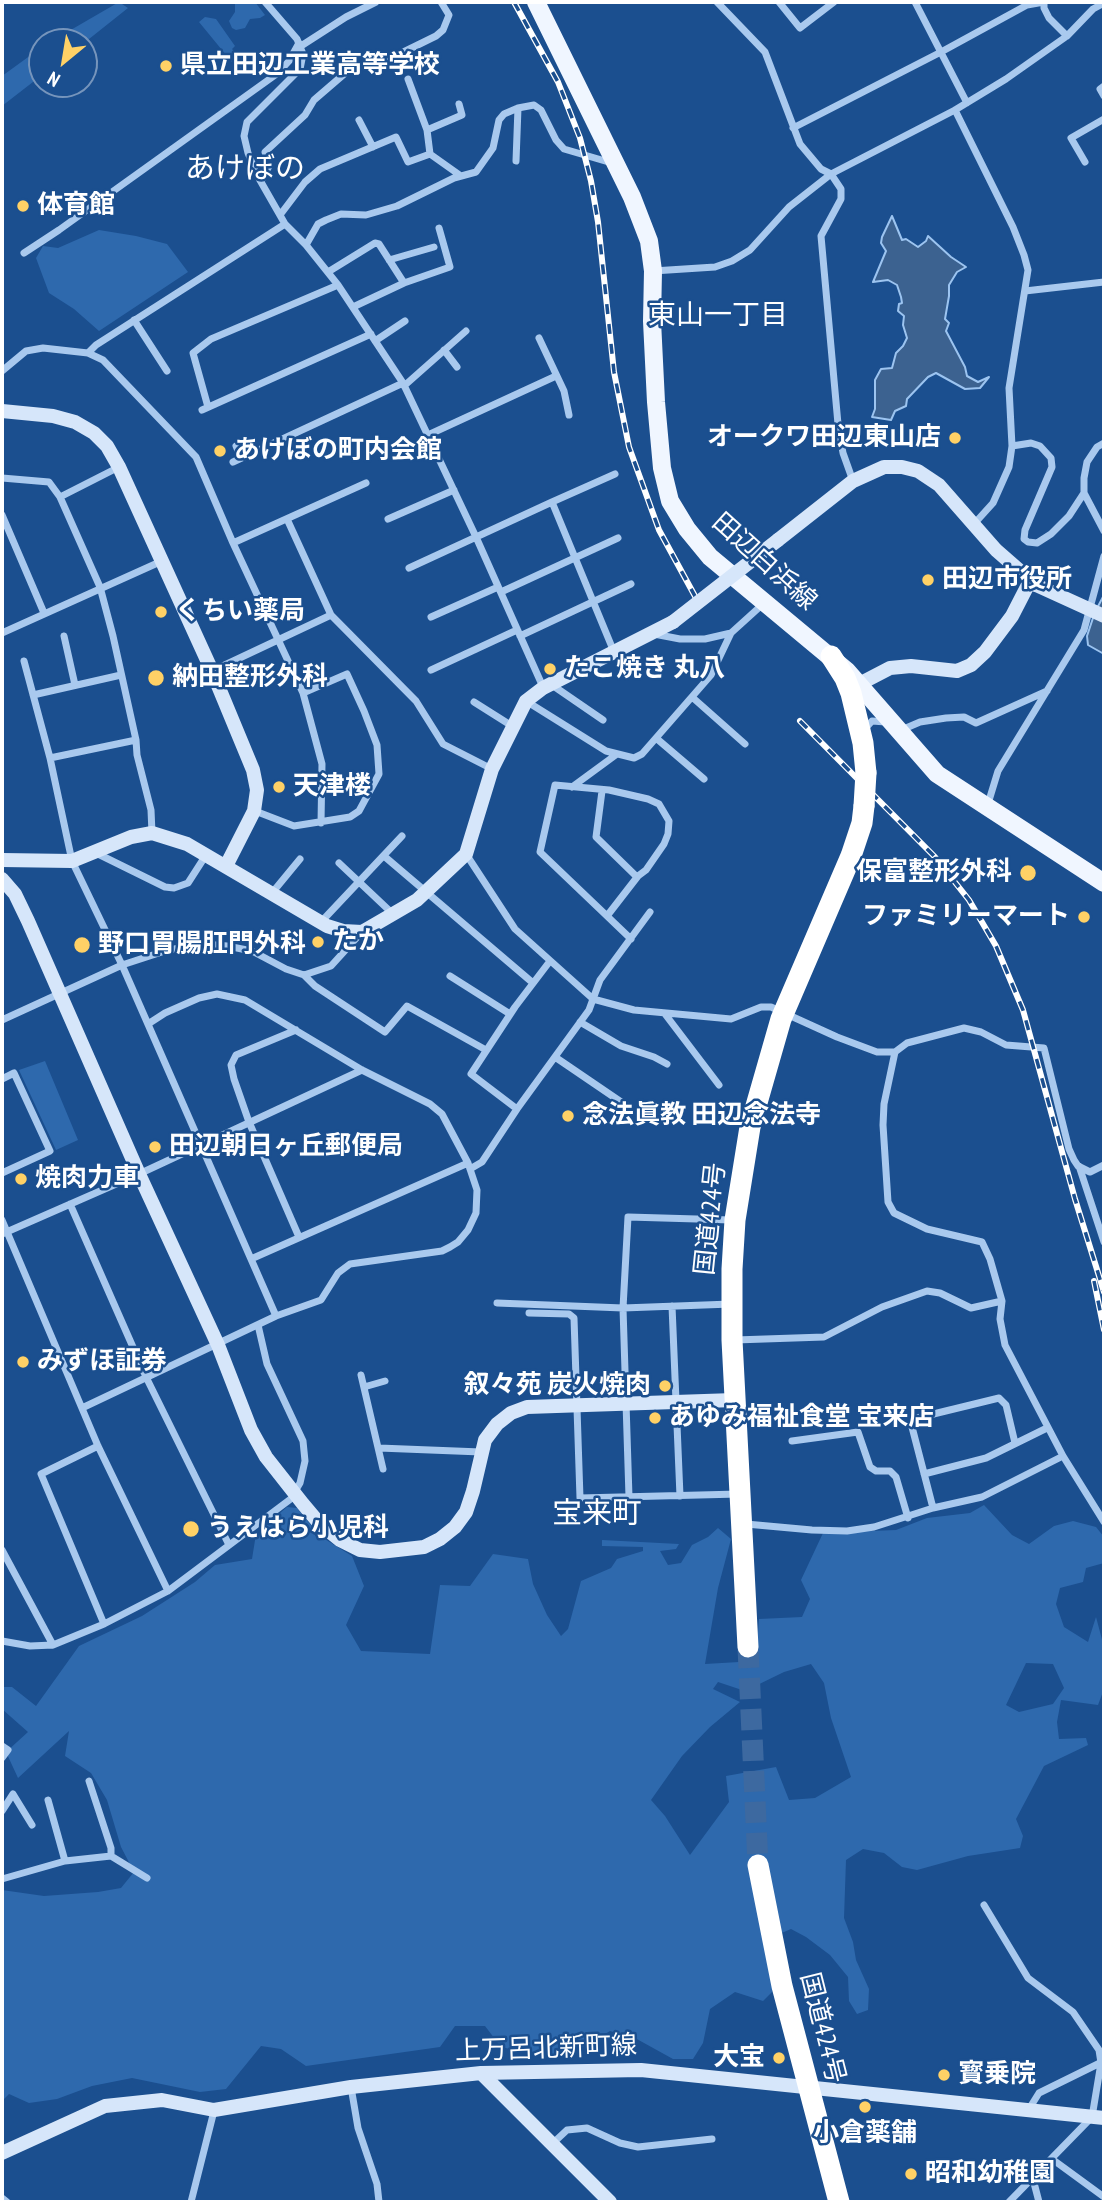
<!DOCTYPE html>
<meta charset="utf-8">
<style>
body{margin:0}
#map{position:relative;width:1106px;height:2204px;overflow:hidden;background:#1b4f8f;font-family:"PT Sans Narrow",sans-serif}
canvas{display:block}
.frame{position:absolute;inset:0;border:4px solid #fff;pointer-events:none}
.north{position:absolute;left:28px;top:28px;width:70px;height:70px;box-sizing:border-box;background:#1b4f8f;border:2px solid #7695bc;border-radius:50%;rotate:210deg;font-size:19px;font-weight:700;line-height:28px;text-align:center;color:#fff}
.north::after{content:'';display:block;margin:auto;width:24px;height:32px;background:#ffd166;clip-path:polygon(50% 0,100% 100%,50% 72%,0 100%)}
</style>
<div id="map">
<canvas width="1106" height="2204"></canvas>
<div class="frame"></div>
<div class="north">N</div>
</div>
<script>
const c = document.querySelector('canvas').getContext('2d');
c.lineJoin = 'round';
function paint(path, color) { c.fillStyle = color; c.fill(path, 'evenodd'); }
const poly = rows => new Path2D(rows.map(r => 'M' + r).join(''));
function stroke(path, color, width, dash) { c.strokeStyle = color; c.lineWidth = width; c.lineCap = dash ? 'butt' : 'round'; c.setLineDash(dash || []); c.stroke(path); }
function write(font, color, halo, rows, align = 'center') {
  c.font = font + ' "PT Sans Narrow","Noto Sans JP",sans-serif'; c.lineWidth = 5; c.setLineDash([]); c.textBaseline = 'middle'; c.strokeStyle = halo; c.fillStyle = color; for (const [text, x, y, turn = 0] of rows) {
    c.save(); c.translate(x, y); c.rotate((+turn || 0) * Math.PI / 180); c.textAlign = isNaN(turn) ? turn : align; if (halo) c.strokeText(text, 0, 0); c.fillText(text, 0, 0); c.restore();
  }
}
paint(poly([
 [119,2,128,8,84,43,50,42],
 [235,2,255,2,265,15,260,18,250,19,245,28,236,30,232,28,229,21,235,12],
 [205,17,216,19,235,46,232,49,245,64,248,62,250,64,240,72,199,22],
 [42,47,42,75,2,106,2,76],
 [99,230,136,236,167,244,188,272,99,331,74,309,49,293,36,258,43,246,58,248],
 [45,1061,78,1140,56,1150,19,1070],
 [984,1505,1012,1535,1029,1544,1054,1526,1073,1521,1096,1527,1104,1537,1104,1563,1086,1568,1083,1582,1060,1588,1056,1604,1064,1627,1088,1642,1096,1617,1104,1647,1104,1689,1098,1705,1061,1700,1057,1722,1059,1739,1086,1738,1088,1745,1044,1766,1016,1819,1023,1836,1020,1848,968,1856,917,1870,902,1867,884,1853,863,1849,846,1860,844,1918,853,1942,856,1960,869,1989,868,2010,857,2014,849,2001,848,1977,830,1955,806,1937,791,1929,770,1938,773,1970,772,1992,763,2001,735,1992,710,2009,703,2043,693,2059,673,2059,635,2038,610,2031,587,2045,554,2059,501,2047,485,2026,455,2026,440,2047,306,2066,281,2049,261,2046,226,2089,200,2092,132,2078,92,2086,57,2099,29,2103,9,2094,2,2101,2,1890,44,1896,98,1892,121,1888,134,1872,121,1847,107,1800,91,1773,65,1756,69,1731,18,1778,6,1752,28,1732,2,1709,2,1687,12,1687,36,1706,79,1646,142,1616,195,1582,215,1565,252,1559,256,1534,287,1507,297,1508,320,1536,352,1556,364,1586,346,1625,361,1651,430,1654,440,1585,470,1586,493,1554,528,1559,533,1584,547,1615,561,1636,568,1629,581,1581,611,1568,617,1559,643,1551,643,1547,602,1546,602,1540,679,1544,676,1549,660,1551,668,1565,681,1563,692,1545,708,1537,718,1528,731,1539,718,1588,705,1664,756,1661,759,1619,802,1617,810,1599,801,1580,823,1533,896,1530,927,1518,970,1513],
 [1026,1663,1053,1664,1064,1688,1053,1704,1019,1712,1006,1705],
 [811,1664,824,1683,831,1718,851,1777,815,1798,789,1800,776,1767,726,1776,729,1802,690,1855,665,1816,651,1800,682,1756,710,1727,740,1702,713,1689,718,1682,745,1691,784,1672]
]), '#2e69ad');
const water = poly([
 [892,216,902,240,906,239,918,247,926,241,928,236,951,257,966,267,957,272,949,285,949,296,945,319,949,323,946,331,965,367,967,376,978,382,989,377,980,388,965,389,936,373,928,377,907,399,906,406,895,411,891,420,872,417,875,409,875,380,881,369,892,368,896,353,903,346,907,338,903,325,904,316,898,311,899,304,902,303,901,297,897,285,888,280,873,282,886,251,881,243,882,237,892,216],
 [1104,595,1104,654,1088,645,1087,636,1095,612,1104,595]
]);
paint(water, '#3c6290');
stroke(water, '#9cc4f0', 2);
stroke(poly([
 [748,1647,758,1865]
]), '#3d69a0', 21, [21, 10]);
stroke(poly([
 [265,2,297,39,303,54,300,69,247,122,244,136,248,153,257,175,285,224,306,245,338,285,403,383,476,537,543,687],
 [717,2,765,52,800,144,821,169,831,174,841,189,841,199,821,236,838,424,843,453,853,481],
 [779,2,800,28,834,2],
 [915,2,967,103],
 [1044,2,1044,8,1049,18,1067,36],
 [301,46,346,17,376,2],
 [383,62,436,36,443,30,449,15,441,2],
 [408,79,427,130,430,154,461,176],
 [1104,86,1100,89,1104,96],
 [955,110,1013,227,1024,255,1028,270,1009,388,1012,446,1009,467,993,503,974,524],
 [359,120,373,147],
 [793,128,941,52,1027,5,1044,2],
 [427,130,462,115,459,104],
 [516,161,518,108],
 [1085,162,1071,138,1104,119],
 [261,181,269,166,265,152,305,115,314,100,350,69],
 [280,215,305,182,320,169,396,137,408,162,430,154],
 [306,245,318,224,326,220,341,214,366,215,397,206,454,178,476,172,493,148,499,120,504,114,518,108,534,105,541,110,556,140,564,149,612,163],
 [24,253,59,230,278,73,289,61,299,43],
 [389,260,434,247],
 [653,271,715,267,732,261,750,250,789,207,831,174,955,110,1006,79,1067,36,1093,9,1104,3],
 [328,272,375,243,379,244,404,283],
 [1025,291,1104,282],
 [353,307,404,283,450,267,439,228],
 [134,320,167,371],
 [539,338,564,391,569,415],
 [375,341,405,321],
 [444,350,457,367],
 [88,353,96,345,285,224],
 [2,371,26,351,43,348,88,353,103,360,196,457,233,543,303,693,322,764,321,823],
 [404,386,466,331],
 [208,407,193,353,211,339,338,285],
 [202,410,371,334],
 [428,435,556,376],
 [1104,443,1097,447,1087,462,1084,478,1084,493,1104,531],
 [236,446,241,458],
 [1012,446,1031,443,1040,446,1051,458,1052,467,1025,530,1024,539,1028,542,1037,543,1051,534,1069,516,1084,493],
 [233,462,403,383],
 [2,478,49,482,60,497,100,587,113,636,136,740,137,755,151,810,152,833],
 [60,497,119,467],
 [552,502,615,474],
 [2,515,44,613],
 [287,519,331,615],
 [388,519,454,490],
 [233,543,366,483],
 [409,568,552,502,614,652],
 [501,592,618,538],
 [431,617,498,587],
 [2,633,162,561],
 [654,634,680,639,705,639,731,633,763,604],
 [64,636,75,685],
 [520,636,631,584],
 [24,661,50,758,72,861,122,965,276,1316],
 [431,670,517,630],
 [212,671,331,615,416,701,443,744,492,769],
 [552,685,603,720],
 [33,695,121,675],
 [692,697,745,744],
 [526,701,606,751,634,758,642,754,711,675,731,633],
 [474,702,512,726],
 [864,730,872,721,886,722],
 [899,731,920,722,946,718,964,717,976,723,1047,691],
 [656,738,704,779],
 [50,758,136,740],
 [572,787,617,754],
 [602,791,596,837,637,877],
 [987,807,998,771,1084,630,1104,556],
 [255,811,294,826,350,817,359,811,379,774,377,745,364,711,347,674,303,693],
 [96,853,165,887,174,888,188,883,206,855],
 [466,854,515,929,593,999,634,1010,731,1019,761,1007,771,1007,837,1037,877,1052,895,1052,907,1043,964,1028,981,1032,1006,1045,1044,1048,1069,1149,1074,1160,1078,1166,1090,1172,1104,1165],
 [384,856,533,983],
 [339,863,393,914],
 [272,893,300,859],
 [607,916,638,876,646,870,664,844,668,834,669,821,659,804,648,799,609,790,555,785,540,852,607,916,631,939],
 [321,922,402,836],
 [304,975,315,986,385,1032,407,1006,486,1050],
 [450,976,510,1014],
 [665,1014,719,1085],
 [2,1020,122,965,168,950,205,944,227,946,252,951,286,969,304,975,331,966,361,933],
 [580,1022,621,1046,654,1057,667,1064],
 [296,1030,236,1055,231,1065,234,1079,249,1122,299,1237],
 [895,1052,884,1104,883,1125,888,1202,894,1213,927,1229,982,1242,990,1259,1002,1301,1000,1319,1005,1345,1063,1456,1104,1522],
 [555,1057,627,1106],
 [2,1079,14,1073,50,1151,2,1173],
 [517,1109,471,1074,515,1007,550,961],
 [1079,1166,1104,1242],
 [470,1169,482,1162,517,1109,589,1010,600,980,650,912],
 [70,1204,147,1379,229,1545],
 [2,1220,98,1446,168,1591],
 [2,1234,139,1174,362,1070],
 [251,1259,468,1163],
 [497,1303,623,1308,731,1304],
 [672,1306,680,1496],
 [529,1313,569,1314,574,1318,580,1498,739,1494],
 [258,1325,267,1364,303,1441,305,1461,300,1483,294,1493],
 [735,1340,824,1337,882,1307,927,1291,940,1293,971,1308,1002,1301],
 [361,1375,383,1469],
 [364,1387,385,1381],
 [82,1408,276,1316,321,1300,338,1273,350,1264,442,1251,450,1247,458,1242,468,1230,476,1213,477,1190,468,1163,442,1114,430,1104,362,1070,245,1000,217,994,199,998,165,1013,148,1024],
 [792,1441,858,1432,870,1467,876,1471,890,1471,896,1477,908,1518],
 [98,1446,41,1474,104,1624],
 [379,1448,481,1452],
 [924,1474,986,1458,1047,1428],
 [629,1497,623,1308,628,1217,731,1220],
 [933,1508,912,1427,917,1418,999,1398,1006,1405,1015,1443],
 [746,1524,812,1530,847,1531,874,1527,933,1508,982,1497,1063,1456],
 [2,1550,53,1645],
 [2,1641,30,1646,53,1645,104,1624,168,1591,296,1495],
 [2,1746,8,1750,2,1758],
 [89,1781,111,1848,111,1856],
 [48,1800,65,1861],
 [2,1811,13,1794,32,1825],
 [2,1879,65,1861,111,1856,147,1878],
 [984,1905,1028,1978,1073,2012,1099,2050,1101,2063,1092,2117,1009,2202],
 [351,2087,358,2128,377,2184,379,2202],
 [1029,2109,1039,2093,1102,2062],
 [551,2145,567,2130,587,2128,620,2143,638,2147,712,2139],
 [1052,2159,1104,2197],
 [1033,2179,1039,2202],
 [2,2198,7,2202],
 [191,2202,214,2111]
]), '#a9c9ee', 7);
stroke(poly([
 [2,411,53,416,75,422,94,433,107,446,119,467,212,671,253,770,257,790,254,811,226,866],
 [778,540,853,481,884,467,902,467,918,471,939,485,996,550,1036,585],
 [854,691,865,681,890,668,911,666,957,671,971,665,985,652,1012,616,1030,581],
 [2,860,72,861,131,837,152,833,187,844,327,926,343,931,362,932,417,900,466,854,492,769,526,701,543,688,673,622],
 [2,879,15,894,28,921,139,1174,218,1345,251,1430,266,1457,303,1504,319,1523,340,1540,360,1550,380,1552,424,1547,440,1539,455,1527,466,1512,473,1491,485,1440,497,1424,511,1413,527,1407,734,1400],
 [481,2073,610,2202],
 [2,2153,105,2106,162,2100,214,2110,351,2087,481,2073,641,2070,1104,2118]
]), '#d6e6fa', 14);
stroke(poly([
 [536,2,632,197,649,241,653,271,652,321,656,402,662,468,670,501,687,529,710,557,847,671,937,774,1104,883]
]), '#f0f6ff', 18);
stroke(poly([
 [831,656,845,678,851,693,863,743,866,773],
 [748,1647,732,1340,732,1269,735,1220,750,1127,781,1019,851,856,862,823,864,806],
 [758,1865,782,1986,839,2202]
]), '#fff', 21);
const rail = poly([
 [514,2,558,82,580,138,591,181,598,222,614,372,629,447,659,530,696,598],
 [800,721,935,857,969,900,996,946,1023,1010,1075,1199,1104,1292],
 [1094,1281,1104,1330]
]);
stroke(rail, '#fff', 6);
stroke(rail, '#1b4f8f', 3.5, [10]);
stroke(poly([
 [1036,585,1104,616],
 [673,622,778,540]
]), '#d6e6fa', 14);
stroke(poly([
 [864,806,866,773]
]), '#fff', 21);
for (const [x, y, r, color] of [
 [166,66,7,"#ffd166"],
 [23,206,7,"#ffd166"],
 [955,438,7,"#ffd166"],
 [220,451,7,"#ffd166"],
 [928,580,7,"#ffd166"],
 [161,612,7,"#ffd166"],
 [550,669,7,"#ffd166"],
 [156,678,9,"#ffd166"],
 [279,787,7,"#ffd166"],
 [1028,873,9,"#ffd166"],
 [1084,917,7,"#ffd166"],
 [318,942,7,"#ffd166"],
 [82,945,9,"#ffd166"],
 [568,1116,7,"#ffd166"],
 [155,1147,7,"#ffd166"],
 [21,1179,7,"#ffd166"],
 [23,1362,7,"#ffd166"],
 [665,1386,7,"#ffd166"],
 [655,1418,7,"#ffd166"],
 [191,1529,9,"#ffd166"],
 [779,2058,7,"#ffd166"],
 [944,2075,7,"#ffd166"],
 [865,2107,7,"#ffd166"],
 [911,2174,7,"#ffd166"]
]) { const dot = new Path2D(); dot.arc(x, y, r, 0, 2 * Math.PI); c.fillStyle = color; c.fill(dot); stroke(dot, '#1b4f8f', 2.5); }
write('bold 26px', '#fff', '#1b4f8f', [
 ["県立田辺工業高等学校",180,66],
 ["体育館",37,206],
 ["オークワ田辺東山店",941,438,"right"],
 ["あけぼの町内会館",234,451],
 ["田辺市役所",942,580],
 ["くちい薬局",175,612],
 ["たこ焼き 丸八",564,669],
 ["納田整形外科",172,678],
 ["天津楼",293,787],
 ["保富整形外科",1012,873,"right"],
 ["ファミリーマート",1070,917,"right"],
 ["たか",332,942],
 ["野口胃腸肛門外科",98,945],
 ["念法眞教 田辺念法寺",582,1116],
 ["田辺朝日ヶ丘郵便局",169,1147],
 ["焼肉力車",35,1179],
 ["みずほ証券",37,1362],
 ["叙々苑 炭火焼肉",651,1386,"right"],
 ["あゆみ福祉食堂 宝来店",669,1418],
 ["うえはら小児科",207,1529],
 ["大宝",765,2058,"right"],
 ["寳乗院",958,2075],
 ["小倉薬舗",865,2134,"center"],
 ["昭和幼稚園",925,2174]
], 'left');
write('26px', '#fff', '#1b4f8f', [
 ["田辺白浜線",764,562,42],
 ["国道424号",711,1219,-84],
 ["国道424号",822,2028,76],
 ["上万呂北新町線",546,2049,-2]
]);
write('28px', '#fff', '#1b4f8f', [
 ["東山一丁目",718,316]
]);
write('30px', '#fff', '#1b4f8f', [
 ["あけぼの",245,169],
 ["宝来町",597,1514]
]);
</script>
